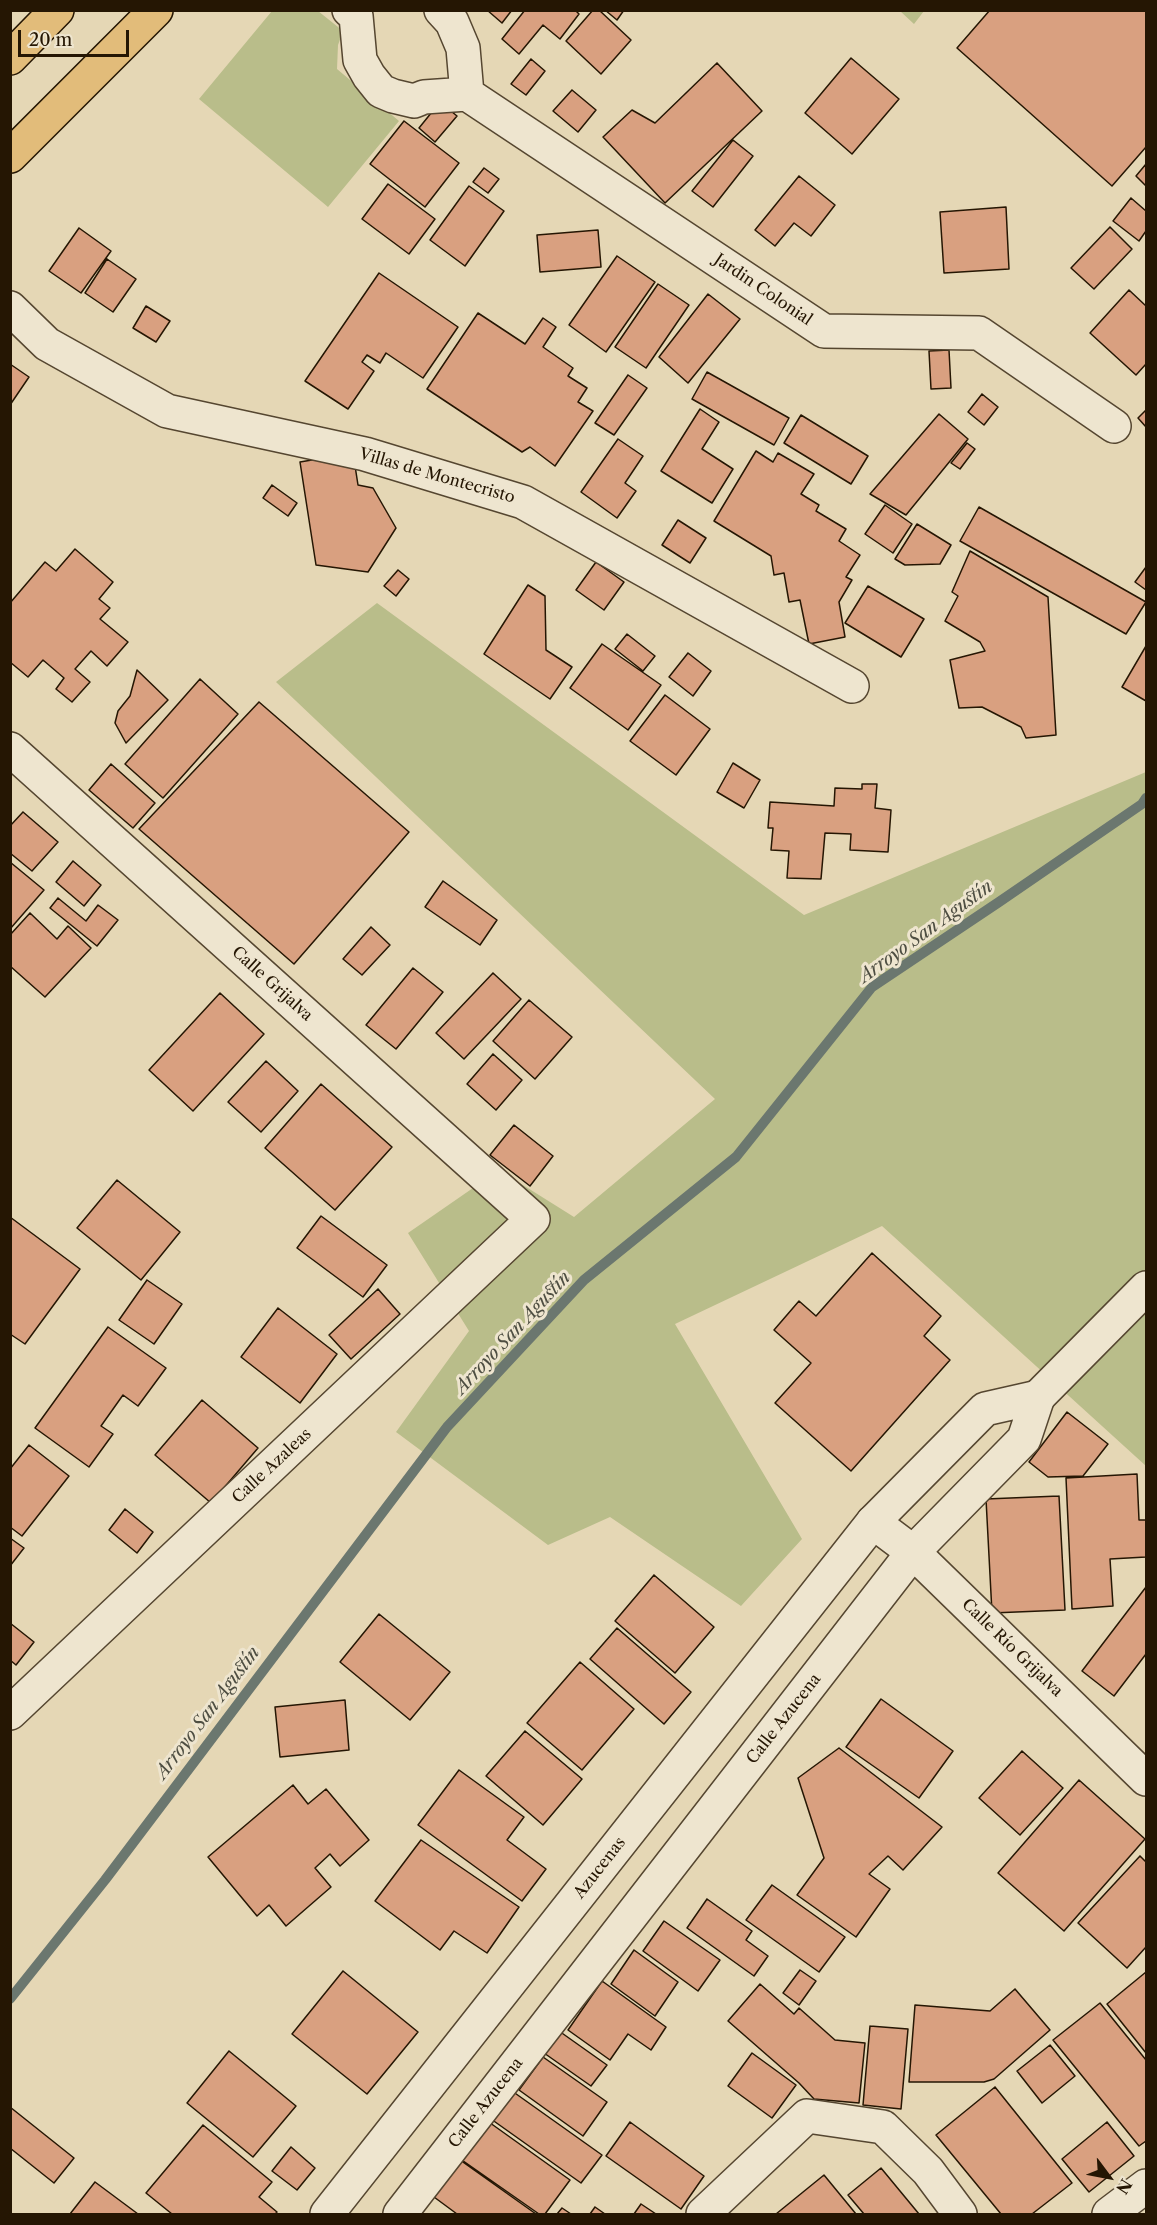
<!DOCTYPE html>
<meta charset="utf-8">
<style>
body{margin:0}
#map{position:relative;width:1157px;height:2225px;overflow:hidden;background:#e5d7b5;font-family:"Libre Caslon Text",serif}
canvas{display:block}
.frame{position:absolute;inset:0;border:12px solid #251603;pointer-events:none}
.north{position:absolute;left:1079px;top:2147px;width:60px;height:60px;-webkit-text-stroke:4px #eee5cf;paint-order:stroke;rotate:122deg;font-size:16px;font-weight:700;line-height:24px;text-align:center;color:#251603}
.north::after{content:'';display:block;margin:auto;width:21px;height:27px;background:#251603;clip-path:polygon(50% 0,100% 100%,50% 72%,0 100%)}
.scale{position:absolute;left:18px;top:30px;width:111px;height:27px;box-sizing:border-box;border:3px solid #251603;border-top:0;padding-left:8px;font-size:18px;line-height:21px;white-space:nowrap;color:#251603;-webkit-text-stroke:4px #eee5cf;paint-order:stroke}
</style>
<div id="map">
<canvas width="1157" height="2225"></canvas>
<div class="frame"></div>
<div class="north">N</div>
<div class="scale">20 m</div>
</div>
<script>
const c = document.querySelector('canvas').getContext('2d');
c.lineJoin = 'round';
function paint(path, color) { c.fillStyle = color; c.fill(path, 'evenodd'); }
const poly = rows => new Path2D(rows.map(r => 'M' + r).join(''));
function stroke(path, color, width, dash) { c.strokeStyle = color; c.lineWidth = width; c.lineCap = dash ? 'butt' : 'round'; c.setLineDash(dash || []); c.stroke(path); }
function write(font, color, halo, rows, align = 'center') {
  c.font = font + ' "Libre Caslon Text",serif'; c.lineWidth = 6; c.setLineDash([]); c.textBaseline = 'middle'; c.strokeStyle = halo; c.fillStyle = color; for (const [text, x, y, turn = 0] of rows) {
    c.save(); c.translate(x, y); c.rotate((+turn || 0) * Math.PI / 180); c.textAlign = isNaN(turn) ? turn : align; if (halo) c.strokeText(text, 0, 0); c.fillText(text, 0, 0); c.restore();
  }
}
paint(poly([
 [272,11,318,11,343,31,338,45,337,69,399,121,328,207,199,99],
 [900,11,924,11,914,24],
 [377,603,804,915,1146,772,1146,1466,882,1226,675,1324,802,1539,741,1606,610,1517,548,1545,396,1432,469,1331,408,1233,499,1170,574,1217,715,1099,276,682]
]), '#b9bd8a');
stroke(poly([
 [10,1999,105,1880,447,1427,584,1280,736,1157,872,987,999,902,1142,804,1146,798]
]), '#6b776f', 10);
const building = poly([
 [487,10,512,10,502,23,487,10],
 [525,10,575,10,579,14,560,39,543,25,519,54,502,39,525,10],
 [593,10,599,10,631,40,601,74,566,41,593,10],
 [605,10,624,10,617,20,605,10],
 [990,10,1146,10,1146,147,1112,186,957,48,990,10],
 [851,58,899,99,852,154,805,113,851,58],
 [531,59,545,71,526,95,511,84,531,59],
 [717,63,762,111,665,203,603,137,632,110,655,123,717,63],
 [572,90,596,110,578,132,553,111,572,90],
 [440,102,457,116,435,142,419,128,440,102],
 [404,121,459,163,425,207,370,164,404,121],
 [733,140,753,156,713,207,692,191,733,140],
 [1146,164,1146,186,1136,176,1146,164],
 [484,168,499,179,488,193,473,182,484,168],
 [799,176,835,205,811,236,794,223,775,246,755,230,799,176],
 [388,184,435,219,409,254,362,219,388,184],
 [469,186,504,211,465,266,430,240,469,186],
 [1131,198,1146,211,1146,231,1139,241,1113,221,1131,198],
 [1006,207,1009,269,944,273,940,212,1006,207],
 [1110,227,1132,249,1094,289,1071,268,1110,227],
 [79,228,111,251,81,293,49,271,79,228],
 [598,230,601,267,540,272,537,235,598,230],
 [617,256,655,282,606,352,569,325,617,256],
 [107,259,136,279,113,312,85,293,107,259],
 [379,273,458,327,423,378,386,353,380,363,367,355,362,362,374,371,348,409,305,381,379,273],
 [658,284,689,305,646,368,615,347,658,284],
 [1129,290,1146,306,1146,364,1136,375,1090,333,1129,290],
 [708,294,740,319,688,383,659,357,708,294],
 [146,306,170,321,156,342,133,328,146,306],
 [478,313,525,344,543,318,556,327,543,347,573,368,568,376,587,388,578,402,593,411,555,466,530,447,522,452,427,389,478,313],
 [949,350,951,388,931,389,929,351,949,350],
 [10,364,29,377,10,405,10,364],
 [707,372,789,418,774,445,692,399,707,372],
 [628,375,647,388,614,435,595,423,628,375],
 [982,394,998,407,984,425,968,412,982,394],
 [700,409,719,422,702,449,733,469,712,503,661,471,700,409],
 [1146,410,1146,427,1138,418,1146,410],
 [939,414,968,439,906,515,870,494,939,414],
 [801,415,868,456,851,484,784,443,801,415],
 [618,439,643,456,625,483,636,491,617,518,581,492,618,439],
 [967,443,975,449,960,469,951,463,967,443],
 [756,451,773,462,778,453,814,474,801,494,819,505,816,511,846,529,839,541,860,555,846,577,852,580,839,602,845,637,809,644,800,600,789,602,784,573,774,575,771,556,714,521,756,451],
 [353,453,358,485,373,488,396,528,368,572,316,565,300,462,353,453],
 [272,485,297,503,288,516,263,498,272,485],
 [885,505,912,524,893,553,865,534,885,505],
 [979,507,1146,602,1126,634,960,541,979,507],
 [678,520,706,538,690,563,662,545,678,520],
 [917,524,951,545,940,564,905,565,895,559,917,524],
 [75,549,113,582,99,599,110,608,100,619,128,642,107,666,91,651,75,669,90,682,72,702,56,689,64,678,43,660,28,677,10,662,10,603,45,562,56,571,75,549],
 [970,551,1048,597,1056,735,1026,738,1021,727,982,707,959,708,950,660,985,651,980,642,945,621,958,596,952,592,970,551],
 [596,562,624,582,604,610,576,590,596,562],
 [1146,567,1146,590,1135,582,1146,567],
 [398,570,409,579,396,596,384,586,398,570],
 [528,585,545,596,546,650,572,667,550,699,484,654,528,585],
 [868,586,924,619,901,657,845,623,868,586],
 [627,634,655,656,643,671,615,649,627,634],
 [602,644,661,685,628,730,570,688,602,644],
 [1146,646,1146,701,1122,687,1146,646],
 [688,653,711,671,693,696,669,677,688,653],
 [137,670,168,700,126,743,115,723,118,711,130,696,137,670],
 [200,679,238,714,163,798,125,764,200,679],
 [665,695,710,729,676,775,630,741,665,695],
 [259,702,409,832,294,964,139,829,259,702],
 [733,763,760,780,744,808,717,792,733,763],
 [111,764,155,803,133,828,89,790,111,764],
 [862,784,877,784,875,808,891,810,888,852,850,850,851,834,825,833,821,879,787,878,789,851,771,850,773,828,768,828,770,802,834,806,835,788,862,789,862,784],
 [23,812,58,842,32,871,10,853,10,826,23,812],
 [73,861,101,885,84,906,56,882,73,861],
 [10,862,44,890,10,929,10,862],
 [443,881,497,920,480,945,425,907,443,881],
 [58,898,86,921,98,905,118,920,97,946,50,908,58,898],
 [30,913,57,939,68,926,91,948,45,997,10,966,10,935,30,913],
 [371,927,390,945,362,975,343,959,371,927],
 [413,968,443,992,396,1049,366,1025,413,968],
 [493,973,521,999,464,1059,436,1033,493,973],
 [220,993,264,1034,193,1111,149,1070,220,993],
 [529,1000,572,1037,535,1079,493,1041,529,1000],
 [493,1054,522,1080,496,1110,467,1084,493,1054],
 [266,1061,298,1091,261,1132,228,1102,266,1061],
 [321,1084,392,1147,335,1210,265,1148,321,1084],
 [514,1125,553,1156,530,1186,490,1155,514,1125],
 [117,1180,180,1232,141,1280,77,1228,117,1180],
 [321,1216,387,1265,363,1297,297,1248,321,1216],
 [10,1217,80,1269,25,1344,10,1334,10,1217],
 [872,1253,941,1316,924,1336,950,1360,851,1471,775,1403,811,1363,774,1330,799,1301,816,1316,872,1253],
 [147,1280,182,1304,154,1344,119,1320,147,1280],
 [378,1289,400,1314,351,1359,329,1335,378,1289],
 [278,1308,337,1354,300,1403,241,1357,278,1308],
 [108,1327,166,1368,138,1406,123,1395,101,1426,113,1434,89,1467,35,1428,108,1327],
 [202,1400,258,1448,211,1503,155,1455,202,1400],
 [1067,1412,1108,1444,1083,1476,1048,1477,1029,1462,1067,1412],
 [29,1445,69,1476,22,1536,10,1527,10,1469,29,1445],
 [1137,1474,1139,1520,1146,1520,1146,1557,1110,1559,1113,1606,1072,1609,1066,1478,1137,1474],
 [1059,1496,1065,1610,992,1613,986,1499,1059,1496],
 [125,1509,153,1532,137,1553,109,1530,125,1509],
 [10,1538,24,1548,10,1566,10,1538],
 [654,1575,714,1627,675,1673,615,1621,654,1575],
 [1146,1587,1146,1654,1114,1696,1082,1671,1146,1587],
 [379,1614,450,1672,410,1720,340,1662,379,1614],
 [10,1623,34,1642,16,1665,10,1660,10,1623],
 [617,1628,691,1692,664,1724,590,1659,617,1628],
 [580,1662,634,1709,582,1770,527,1723,580,1662],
 [881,1699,953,1751,919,1798,846,1747,881,1699],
 [345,1700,349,1750,280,1757,275,1707,345,1700],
 [525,1731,582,1779,543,1825,486,1776,525,1731],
 [839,1748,942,1827,903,1870,888,1856,869,1874,890,1889,856,1937,797,1895,824,1858,798,1778,839,1748],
 [1022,1751,1063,1788,1020,1835,979,1798,1022,1751],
 [459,1770,524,1817,507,1840,546,1869,522,1901,418,1825,459,1770],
 [1079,1780,1145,1839,1064,1931,998,1873,1079,1780],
 [293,1785,308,1804,326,1789,369,1840,340,1866,330,1854,315,1868,331,1887,286,1926,269,1905,257,1916,208,1857,293,1785],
 [421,1840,519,1907,487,1953,454,1931,440,1950,375,1901,421,1840],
 [1140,1856,1146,1862,1146,1947,1127,1968,1078,1923,1140,1856],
 [772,1885,845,1937,819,1972,746,1920,772,1885],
 [707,1899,752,1931,746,1940,768,1956,754,1976,687,1928,707,1899],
 [664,1921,720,1960,698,1991,643,1951,664,1921],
 [634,1950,678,1982,655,2016,611,1984,634,1950],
 [800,1970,816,1981,799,2005,783,1993,800,1970],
 [343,1971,418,2032,367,2094,292,2034,343,1971],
 [1146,1972,1146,2053,1107,2004,1146,1972],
 [602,1981,666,2027,651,2050,628,2034,610,2060,568,2030,602,1981],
 [760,1984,794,2014,799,2008,835,2040,865,2043,859,2103,814,2099,799,2083,728,2021,760,1984],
 [1015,1989,1050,2030,994,2079,984,2082,909,2082,915,2005,990,2011,1015,1989],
 [1100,2003,1146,2060,1146,2141,1139,2146,1053,2040,1100,2003],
 [870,2026,908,2029,901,2109,863,2105,870,2026],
 [559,2031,607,2065,591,2086,544,2053,559,2031],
 [1050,2045,1075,2076,1042,2103,1017,2071,1050,2045],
 [229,2051,296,2106,253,2157,187,2103,229,2051],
 [752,2053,796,2085,772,2118,728,2086,752,2053],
 [543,2057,607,2102,583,2136,519,2090,543,2057],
 [995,2087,1072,2183,1032,2214,1001,2214,936,2135,995,2087],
 [512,2091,602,2155,581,2183,491,2119,512,2091],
 [10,2107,74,2158,54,2183,10,2148,10,2107],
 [486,2120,570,2180,545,2214,539,2214,459,2158,486,2120],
 [630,2122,704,2176,681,2209,606,2156,630,2122],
 [1107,2122,1134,2156,1089,2192,1062,2159,1107,2122],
 [203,2125,272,2182,259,2197,277,2212,275,2214,172,2214,146,2193,203,2125],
 [291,2147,315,2168,297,2190,272,2171,291,2147],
 [460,2160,536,2214,457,2214,434,2197,460,2160],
 [881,2168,919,2214,864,2214,848,2195,881,2168],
 [824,2175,856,2214,776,2214,824,2175],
 [95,2182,138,2214,70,2214,95,2182],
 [641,2204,656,2214,634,2214,641,2204],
 [595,2207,605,2214,590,2214,595,2207],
 [562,2208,571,2214,557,2214,562,2208]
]);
paint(building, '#d9a080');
stroke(building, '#251603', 1.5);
const minor = poly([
 [349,10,356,16,360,60,369,76,381,91,393,96,414,101,424,97,467,94,824,331,979,333,1114,426],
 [441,10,452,22,463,48,467,94],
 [10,308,47,344,167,411,365,454,523,502,852,686],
 [10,749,533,1219,10,1713],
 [1038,1397,1146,1288],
 [873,1522,913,1552,1146,1779],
 [703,2214,807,2116,883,2127,928,2171,960,2214],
 [1109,2214,1146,2186]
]);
const tertiary = poly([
 [327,2214,873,1522,985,1409,1038,1397],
 [400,2214,913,1552,1024,1439,1038,1397]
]);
const primary = poly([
 [10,58,57,10],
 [10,156,156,10]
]);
stroke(minor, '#554630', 36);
stroke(tertiary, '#554630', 36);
stroke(primary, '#251603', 36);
stroke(minor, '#eee5cf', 33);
stroke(tertiary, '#eee5cf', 33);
stroke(primary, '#e2bc7a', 33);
write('16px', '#251603', '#eee5cf', [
 ["Jardin Colonial",763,290,34],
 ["Villas de Montecristo",437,476,16],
 ["Calle Grijalva",272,984,42],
 ["Calle Azaleas",272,1466,-43],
 ["Calle Río Grijalva",1012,1648,44],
 ["Calle Azucena",784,1719,-52],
 ["Azucenas",600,1868,-52],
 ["Calle Azucena",486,2103,-52]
]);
write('italic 18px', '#4e4e42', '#eee5cf', [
 ["Arroyo San Agustín",926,932,-36],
 ["Arroyo San Agustín",513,1333,-47],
 ["Arroyo San Agustín",208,1713,-53]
]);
</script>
